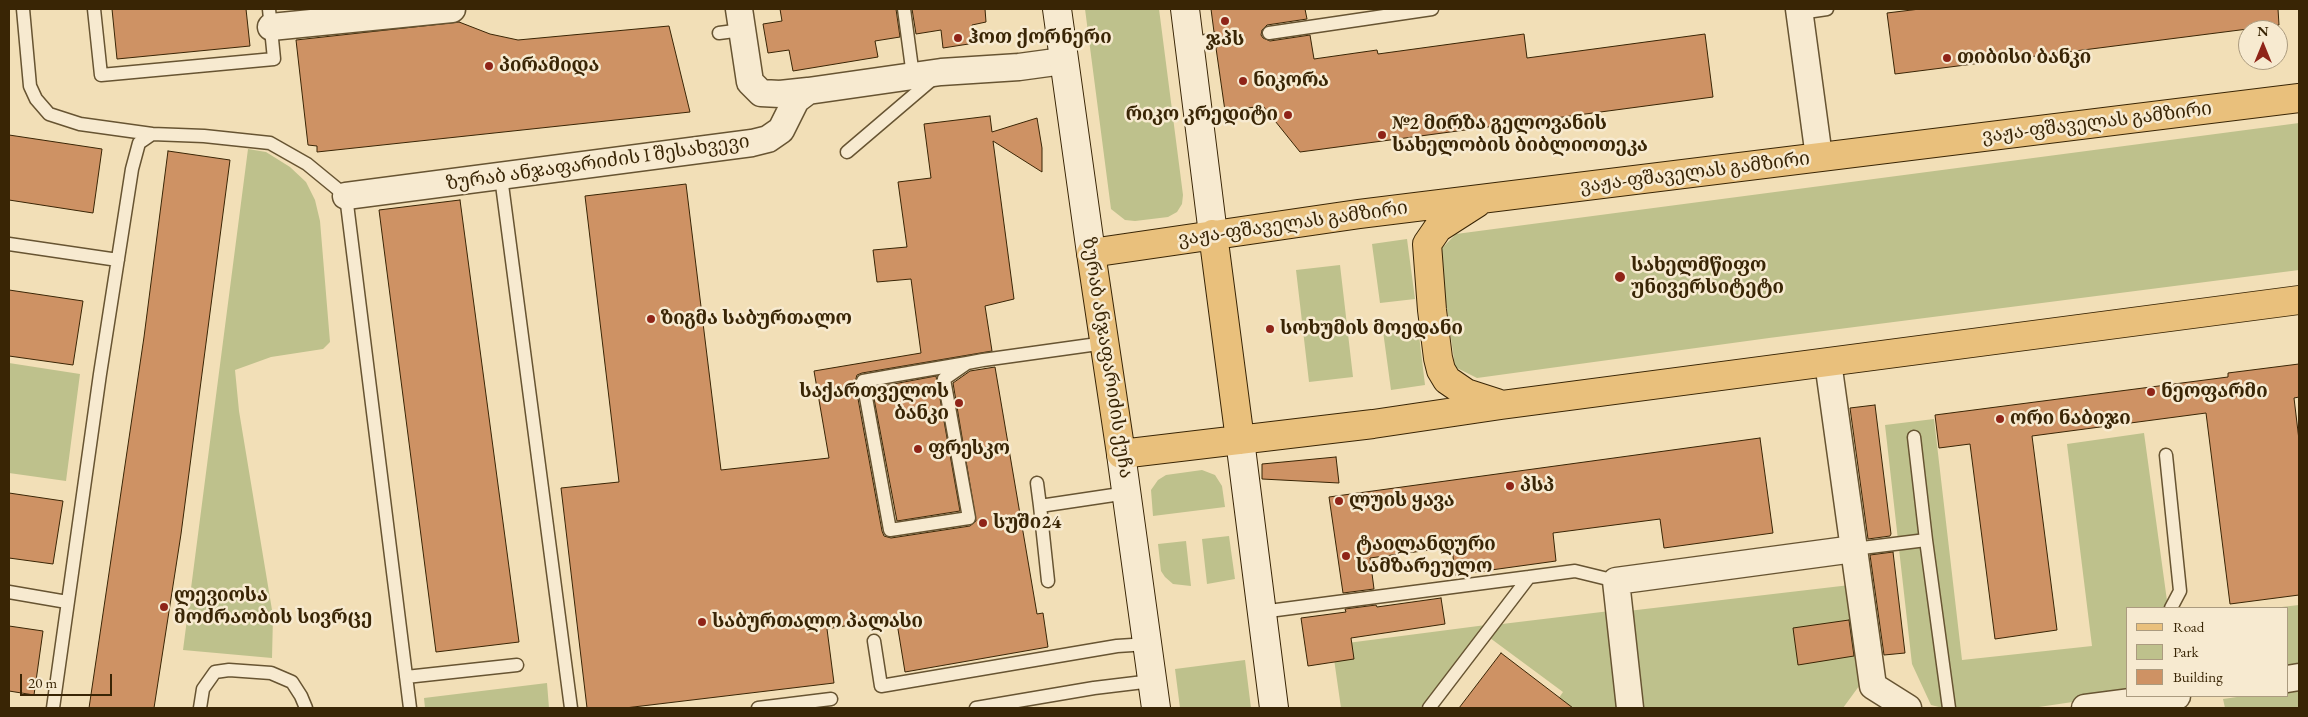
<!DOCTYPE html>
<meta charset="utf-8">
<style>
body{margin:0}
#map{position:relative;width:2308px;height:717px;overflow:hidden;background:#f2dfb7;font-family:"EB Garamond",serif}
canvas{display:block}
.frame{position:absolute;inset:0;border:10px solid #392505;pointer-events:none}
.legend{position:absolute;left:2126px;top:607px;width:162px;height:90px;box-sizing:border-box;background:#f7ead0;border:1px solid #ab9b7f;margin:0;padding:6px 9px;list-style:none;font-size:15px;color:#392505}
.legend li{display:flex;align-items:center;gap:10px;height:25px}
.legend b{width:25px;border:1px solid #ab9b7f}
.north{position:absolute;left:2238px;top:20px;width:50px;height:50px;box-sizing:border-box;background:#f7ead0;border:1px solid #ab9b7f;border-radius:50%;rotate:0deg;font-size:14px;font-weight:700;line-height:20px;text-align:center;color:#392505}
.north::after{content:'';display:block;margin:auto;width:18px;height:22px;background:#8f2418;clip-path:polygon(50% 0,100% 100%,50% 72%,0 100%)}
.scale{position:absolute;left:20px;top:674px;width:92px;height:22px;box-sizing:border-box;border:2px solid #392505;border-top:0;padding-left:6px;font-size:15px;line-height:18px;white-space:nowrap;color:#392505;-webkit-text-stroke:4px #f7ead0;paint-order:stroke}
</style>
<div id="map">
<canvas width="2308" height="717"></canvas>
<div class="frame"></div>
<ul class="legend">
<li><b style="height:6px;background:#e9c07c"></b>Road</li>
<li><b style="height:14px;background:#bec18c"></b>Park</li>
<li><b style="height:14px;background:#ce9264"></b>Building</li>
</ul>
<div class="north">N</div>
<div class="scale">20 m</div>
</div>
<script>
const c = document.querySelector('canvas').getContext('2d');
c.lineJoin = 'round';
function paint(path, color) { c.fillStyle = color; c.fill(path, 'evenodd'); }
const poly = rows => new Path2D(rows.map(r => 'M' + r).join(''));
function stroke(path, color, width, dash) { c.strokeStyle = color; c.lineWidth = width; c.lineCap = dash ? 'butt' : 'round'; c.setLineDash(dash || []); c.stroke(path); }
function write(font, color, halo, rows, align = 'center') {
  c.font = font + ' "EB Garamond","Noto Serif Georgian",serif'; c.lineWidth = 5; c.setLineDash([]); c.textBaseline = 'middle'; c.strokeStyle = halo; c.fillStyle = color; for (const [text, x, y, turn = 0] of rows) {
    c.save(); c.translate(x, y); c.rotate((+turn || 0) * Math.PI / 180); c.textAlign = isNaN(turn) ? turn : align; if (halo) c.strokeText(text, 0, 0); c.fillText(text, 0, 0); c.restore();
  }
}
paint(poly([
 [1085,9,1159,9,1183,195,1182,204,1177,212,1168,217,1135,221,1125,220,1111,209],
 [2299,123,2299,270,1769,338,1477,378,1455,367,1439,251,1456,234],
 [248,149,266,152,290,167,306,182,315,200,320,221,330,342,323,349,271,357,235,370,239,411,273,616,272,658,183,650],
 [1407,239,1415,299,1380,303,1372,244],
 [1340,265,1353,377,1309,382,1296,270],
 [1418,327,1425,385,1391,390,1383,331],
 [9,363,80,374,66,481,9,473],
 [1934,419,1962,660,2092,646,2067,444,2144,433,2168,608,2127,608,2127,694,2032,708,1943,708,1931,705,1912,664,1885,425],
 [1202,470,1215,475,1222,486,1225,507,1153,516,1151,490,1158,480,1166,475],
 [1229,536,1235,579,1207,584,1202,539],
 [1186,541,1191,586,1173,584,1165,577,1161,571,1158,544],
 [1850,585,1862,682,1843,708,1640,708,1628,611],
 [2299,605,2299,669,2287,671,2287,608,2273,608],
 [1610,611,1621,708,1552,708,1563,692,1490,638,1502,624],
 [1486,625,1420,708,1341,708,1332,645],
 [1245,660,1251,708,1180,708,1175,669],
 [547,683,549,708,425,708,424,698],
 [2299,688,2299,708,2225,708,2223,699,2244,696,2287,696,2287,689]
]), '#bec18c');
const building = poly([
 [112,9,246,9,250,46,117,59,112,9],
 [780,9,896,9,900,37,875,41,878,57,793,71,789,50,768,53,763,24,782,21,780,9],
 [912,9,985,9,986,22,972,25,975,43,943,48,941,30,916,34,912,9],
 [1211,9,1305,9,1307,19,1267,25,1262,30,1261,35,1263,38,1270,41,1310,35,1314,59,1377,50,1378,54,1524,34,1527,58,1705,34,1713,97,1300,152,1263,106,1225,111,1216,48,1222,44,1223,39,1219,33,1214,32,1211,9],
 [1920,9,2278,9,2279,25,1895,74,1887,13,1920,9],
 [459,22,490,34,518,40,669,26,690,112,317,152,317,146,308,145,296,40,459,22],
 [990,116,992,132,1037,118,1042,148,1042,172,993,141,1014,299,985,306,992,351,862,373,857,375,855,382,882,531,884,536,891,538,970,526,976,521,953,383,970,371,995,367,1037,614,1043,613,1048,647,905,672,896,617,827,629,834,683,625,708,587,708,561,488,619,482,585,196,686,184,721,470,829,458,814,371,921,353,911,279,877,282,873,250,907,247,898,182,931,178,924,124,990,116],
 [9,135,102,149,93,213,9,200,9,135],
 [168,151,230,160,181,534,154,708,89,708,144,337,168,151],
 [460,200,519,642,436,652,379,210,460,200],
 [9,290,83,301,73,365,9,356,9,290],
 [2299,364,2299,397,2294,398,2299,440,2299,595,2230,604,2206,413,2032,436,2057,630,1995,639,1970,444,1939,448,1935,415,2228,377,2228,373,2299,364],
 [936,376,960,511,897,521,872,388,936,376],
 [1875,405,1891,534,1890,536,1868,539,1850,408,1875,405],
 [1760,438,1773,533,1664,548,1660,519,1553,533,1556,561,1455,575,1452,547,1370,558,1374,589,1343,593,1329,497,1760,438],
 [1336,457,1339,483,1262,479,1262,464,1336,457],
 [9,493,63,501,53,564,9,558,9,493],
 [1893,552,1905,653,1884,655,1870,555,1893,552],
 [1441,598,1445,624,1351,638,1354,659,1308,666,1301,618,1346,612,1345,609,1376,605,1377,607,1441,598],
 [1849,620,1854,656,1798,665,1793,628,1849,620],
 [9,626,43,631,34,695,9,691,9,626],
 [1501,653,1573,708,1459,708,1501,653]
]);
paint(building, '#ce9264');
stroke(building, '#392505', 1);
const lane = poly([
 [23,9,30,86,36,99,49,114,80,124,152,134],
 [94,9,101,75,274,59,269,9],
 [904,9,913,76],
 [1800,13,1827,9],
 [719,33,742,30],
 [1269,33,1432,9],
 [1190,43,1215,40],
 [847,152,935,77],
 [501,177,571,708],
 [9,244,118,260],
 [967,363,944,379,969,518,890,530,863,381,891,376,967,363,983,360,1105,343],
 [1914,437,1926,540,1949,708],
 [2166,455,2180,591,2171,608],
 [1037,483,1040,506,1127,493],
 [1040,506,1048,581],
 [1854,549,1926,540],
 [9,592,67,602],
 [1261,612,1575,571,1616,581],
 [874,641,881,686,1117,646,1148,644],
 [406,677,517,665],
 [53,708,100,374,132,169,139,143,152,134,204,136,270,143,307,164,346,196,410,708],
 [200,708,203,689,215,672,229,670,271,673,292,682,301,696,306,708],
 [758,708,831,699],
 [976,708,1094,688,1152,681],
 [1429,708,1529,577]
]);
const street = poly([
 [739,9,750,82,761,93,780,94,808,91],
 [1799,9,1819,157],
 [271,27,452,9],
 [346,196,752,143,768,139,781,130,796,100,808,91,941,72,1019,67,1063,61],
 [1828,362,1873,686,1908,708],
 [2287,679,2299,677],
 [1630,708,1616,581,1854,549],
 [2085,708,2177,696]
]);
const secondary = poly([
 [1057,9,1091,253],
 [1185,9,1213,234],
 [1240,440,1274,708],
 [1121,454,1156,708]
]);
const primary = poly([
 [2299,98,1359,214,1091,253,1121,454,1373,424,1501,405,2299,300],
 [1477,203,1438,228,1427,244,1432,310,1438,358,1441,370,1447,380,1466,393,1497,403],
 [1213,234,1240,440]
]);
stroke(lane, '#675432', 15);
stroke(street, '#675432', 29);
stroke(secondary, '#392505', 30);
stroke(primary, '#392505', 30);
stroke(lane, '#f7ead0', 12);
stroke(street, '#f7ead0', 26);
stroke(secondary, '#f7ead0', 28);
stroke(primary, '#e9c07c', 28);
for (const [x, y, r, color] of [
 [1225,21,5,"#8f2418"],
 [958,38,5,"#8f2418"],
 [1947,58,5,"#8f2418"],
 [489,66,5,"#8f2418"],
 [1243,81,5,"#8f2418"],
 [1288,115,5,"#8f2418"],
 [1382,135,5,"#8f2418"],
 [1620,277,6,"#8f2418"],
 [651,319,5,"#8f2418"],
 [1270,329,5,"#8f2418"],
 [2151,392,5,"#8f2418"],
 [959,403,5,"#8f2418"],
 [2000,419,5,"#8f2418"],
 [918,449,5,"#8f2418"],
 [1510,486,5,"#8f2418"],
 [1339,501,5,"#8f2418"],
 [983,523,5,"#8f2418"],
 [1346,556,5,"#8f2418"],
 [164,607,5,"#8f2418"],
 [702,622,5,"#8f2418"]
]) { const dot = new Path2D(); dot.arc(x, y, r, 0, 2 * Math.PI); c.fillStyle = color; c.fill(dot); stroke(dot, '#f7ead0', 2); }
write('bold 19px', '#392505', '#f7ead0', [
 ["ჰოთ ქორნერი",968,38],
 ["ჯპს",1225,40,"center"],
 ["თიბისი ბანკი",1957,58],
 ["პირამიდა",499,66],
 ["ნიკორა",1253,81],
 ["რიკო კრედიტი",1278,115,"right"],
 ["№2 მირზა გელოვანის",1392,124],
 ["სახელობის ბიბლიოთეკა",1392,146],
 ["სახელმწიფო",1631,266],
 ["უნივერსიტეტი",1631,288],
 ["ზიგმა საბურთალო",661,319],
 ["სოხუმის მოედანი",1280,329],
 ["საქართველოს",949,392,"right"],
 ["ბანკი",949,414,"right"],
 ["ნეოფარმი",2161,392],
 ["ორი ნაბიჯი",2010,419],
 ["ფრესკო",928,449],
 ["პსპ",1520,486],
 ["ლუის ყავა",1349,501],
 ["სუში24",993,523],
 ["ტაილანდური",1356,545],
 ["სამზარეულო",1356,567],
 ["ლევიოსა",174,596],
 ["მოძრაობის სივრცე",174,618],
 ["საბურთალო პალასი",712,622]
], 'left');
write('19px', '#392505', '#f7ead0', [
 ["ვაჟა-ფშაველას გამზირი",2097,123,-7],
 ["ზურაბ ანჯაფარიძის I შესახვევი",598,163,-8],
 ["ვაჟა-ფშაველას გამზირი",1695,173,-7],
 ["ვაჟა-ფშაველას გამზირი",1293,224,-8],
 ["ზურაბ ანჯაფარიძის ქუჩა",1107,358,81]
]);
</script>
